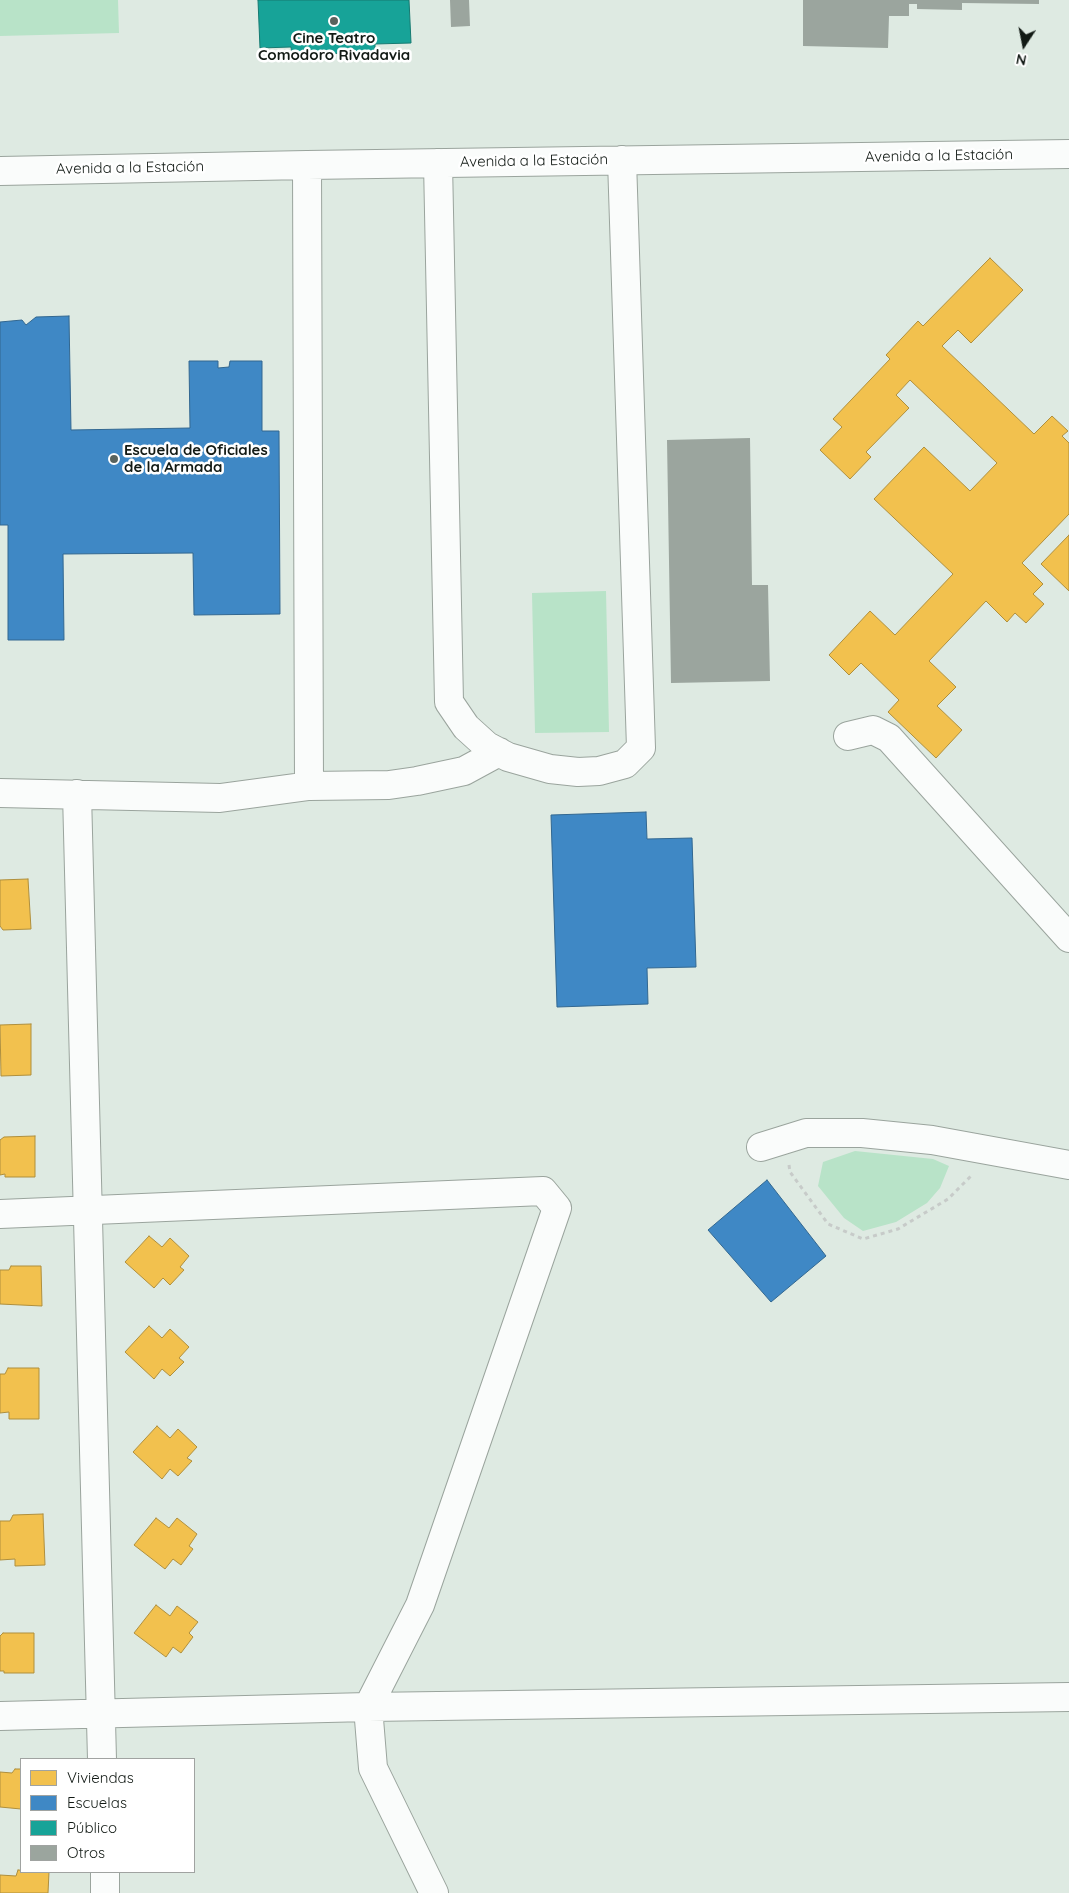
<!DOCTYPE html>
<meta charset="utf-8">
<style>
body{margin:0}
#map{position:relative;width:1069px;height:1893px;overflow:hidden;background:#deeae2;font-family:Quicksand,sans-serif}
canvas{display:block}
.legend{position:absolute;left:20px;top:1758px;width:175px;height:115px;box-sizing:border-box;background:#fff;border:1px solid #a0a3a1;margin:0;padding:6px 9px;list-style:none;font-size:15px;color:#121a15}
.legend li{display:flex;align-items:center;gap:10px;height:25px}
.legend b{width:25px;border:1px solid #a0a3a1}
.north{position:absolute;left:999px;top:20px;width:50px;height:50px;-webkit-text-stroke:4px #fff;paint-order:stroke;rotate:191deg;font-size:14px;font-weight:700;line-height:20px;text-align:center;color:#121a15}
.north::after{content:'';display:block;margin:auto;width:18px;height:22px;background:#121a15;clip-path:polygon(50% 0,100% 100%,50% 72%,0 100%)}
</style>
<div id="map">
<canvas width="1069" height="1893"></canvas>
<ul class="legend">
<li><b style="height:14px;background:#f2c14e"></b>Viviendas</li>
<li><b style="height:14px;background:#3f88c5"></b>Escuelas</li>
<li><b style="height:14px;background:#17a398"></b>Público</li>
<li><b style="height:14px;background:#9ba59e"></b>Otros</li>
</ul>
<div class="north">N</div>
</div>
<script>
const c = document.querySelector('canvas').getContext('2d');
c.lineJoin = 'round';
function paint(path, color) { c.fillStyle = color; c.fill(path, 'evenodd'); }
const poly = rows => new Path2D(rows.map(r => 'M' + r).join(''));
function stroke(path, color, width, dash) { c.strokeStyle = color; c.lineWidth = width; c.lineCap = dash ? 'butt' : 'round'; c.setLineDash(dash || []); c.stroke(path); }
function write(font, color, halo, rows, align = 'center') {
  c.font = font + ' Quicksand,sans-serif'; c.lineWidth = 5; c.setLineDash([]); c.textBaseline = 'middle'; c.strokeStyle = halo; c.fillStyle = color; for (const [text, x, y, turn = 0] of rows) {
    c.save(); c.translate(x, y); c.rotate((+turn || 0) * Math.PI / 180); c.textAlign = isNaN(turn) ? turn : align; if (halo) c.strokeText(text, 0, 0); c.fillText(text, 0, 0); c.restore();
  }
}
paint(poly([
 [0,0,118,0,119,33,0,36],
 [606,591,609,732,535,733,532,593],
 [855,1151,933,1159,949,1166,940,1188,927,1203,896,1222,863,1231,844,1218,818,1186,823,1162]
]), '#b8e3c8');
const homes = poly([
 [990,258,1023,290,971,343,958,330,942,346,1034,434,1052,416,1068,431,1062,436,1069,443,1069,514,1022,563,1043,584,1033,594,1044,604,1026,623,1015,613,1007,622,986,601,929,661,956,687,937,706,962,730,936,758,888,712,899,700,861,663,849,675,829,655,870,611,895,635,953,574,874,499,924,447,970,491,997,463,910,380,896,395,909,408,866,452,871,457,850,479,820,450,842,427,833,419,890,359,886,355,918,321,923,326,990,258],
 [1069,535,1069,591,1041,564,1069,535],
 [28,879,31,929,3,930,0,926,0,880,28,879],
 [31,1024,31,1075,1,1076,0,1025,31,1024],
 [35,1136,35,1177,5,1177,5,1174,0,1175,0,1140,4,1137,35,1136],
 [149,1236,162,1247,170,1238,189,1256,180,1267,184,1270,170,1285,163,1278,154,1288,125,1262,149,1236],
 [11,1266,41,1266,42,1306,0,1304,0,1270,9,1270,11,1266],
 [149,1326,162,1338,170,1329,189,1347,179,1358,184,1362,170,1376,162,1369,154,1379,125,1352,149,1326],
 [8,1368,39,1368,39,1419,9,1419,9,1412,0,1413,0,1374,5,1374,8,1368],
 [157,1426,170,1438,178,1429,197,1447,187,1458,192,1461,178,1476,170,1469,162,1479,133,1452,157,1426],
 [43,1514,45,1565,15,1566,15,1559,0,1560,0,1521,10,1521,13,1515,43,1514],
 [156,1518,169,1528,177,1518,197,1534,189,1546,193,1549,181,1565,173,1559,165,1569,134,1545,156,1518],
 [156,1605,170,1616,177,1606,198,1622,189,1633,193,1637,181,1653,173,1647,166,1657,134,1633,156,1605],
 [3,1633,34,1633,34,1673,4,1673,4,1671,0,1671,0,1636,3,1633],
 [15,1769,21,1769,21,1809,0,1807,0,1772,12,1773,15,1769],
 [18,1870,49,1872,48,1893,0,1893,0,1875,16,1876,18,1870]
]);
paint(homes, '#f2c14e');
stroke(homes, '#af8f3d', 1);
const schools = poly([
 [69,316,71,430,190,428,189,361,218,361,218,368,229,367,230,361,262,361,262,431,279,431,280,614,194,615,193,553,63,554,64,640,8,640,8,525,0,525,0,322,22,320,26,325,36,317,69,316],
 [646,812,647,839,692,838,696,967,647,968,648,1004,557,1007,551,815,646,812],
 [767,1180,826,1256,771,1302,708,1230,767,1180]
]);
paint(schools, '#3f88c5');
stroke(schools, '#326790', 1);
const public = poly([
 [258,0,409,0,411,43,375,44,375,52,292,55,291,47,260,48,258,0]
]);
paint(public, '#17a398');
stroke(public, '#167a71', 1);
paint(poly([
 [450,0,469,0,470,26,451,27],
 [803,0,1039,0,1039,4,962,3,962,10,917,9,917,4,909,4,909,16,889,16,888,48,803,46],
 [750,438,752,585,768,585,770,681,671,683,667,440]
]), '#9ba59e');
const minor = poly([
 [438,163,449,702,466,727,487,746,508,757,550,769,578,772,599,771,625,764,641,748,622,160],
 [307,165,309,786],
 [0,171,307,165,1069,154],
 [848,736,873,730,889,738,1069,938],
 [0,793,220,798,309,786,389,785,417,781,464,771,499,752],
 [77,794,102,1759],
 [761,1147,806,1133,862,1133,932,1140,1069,1165],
 [0,1214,543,1191,557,1208,420,1605,368,1707,373,1768,434,1893],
 [0,1716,368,1707,1069,1697],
 [105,1872,105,1893]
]);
stroke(minor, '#9aa49d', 30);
stroke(poly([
 [789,1165,790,1172,828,1224,863,1239,898,1229,948,1199,972,1175]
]), '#c7cbc9', 3, [4, 4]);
stroke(minor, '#fafcfb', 28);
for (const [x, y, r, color] of [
 [334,21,5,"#59635d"],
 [114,459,5,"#59635d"]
]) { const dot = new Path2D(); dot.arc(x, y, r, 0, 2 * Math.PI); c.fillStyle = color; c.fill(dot); stroke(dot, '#fff', 2); }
write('bold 15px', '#121a15', '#fff', [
 ["Cine Teatro",334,38],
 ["Comodoro Rivadavia",334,55],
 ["Escuela de Oficiales",124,450,"left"],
 ["de la Armada",124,467,"left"]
]);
write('15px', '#121a15', '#fff', [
 ["Avenida a la Estación",939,156,-1],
 ["Avenida a la Estación",534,161,-1],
 ["Avenida a la Estación",130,168,-1]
]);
</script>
